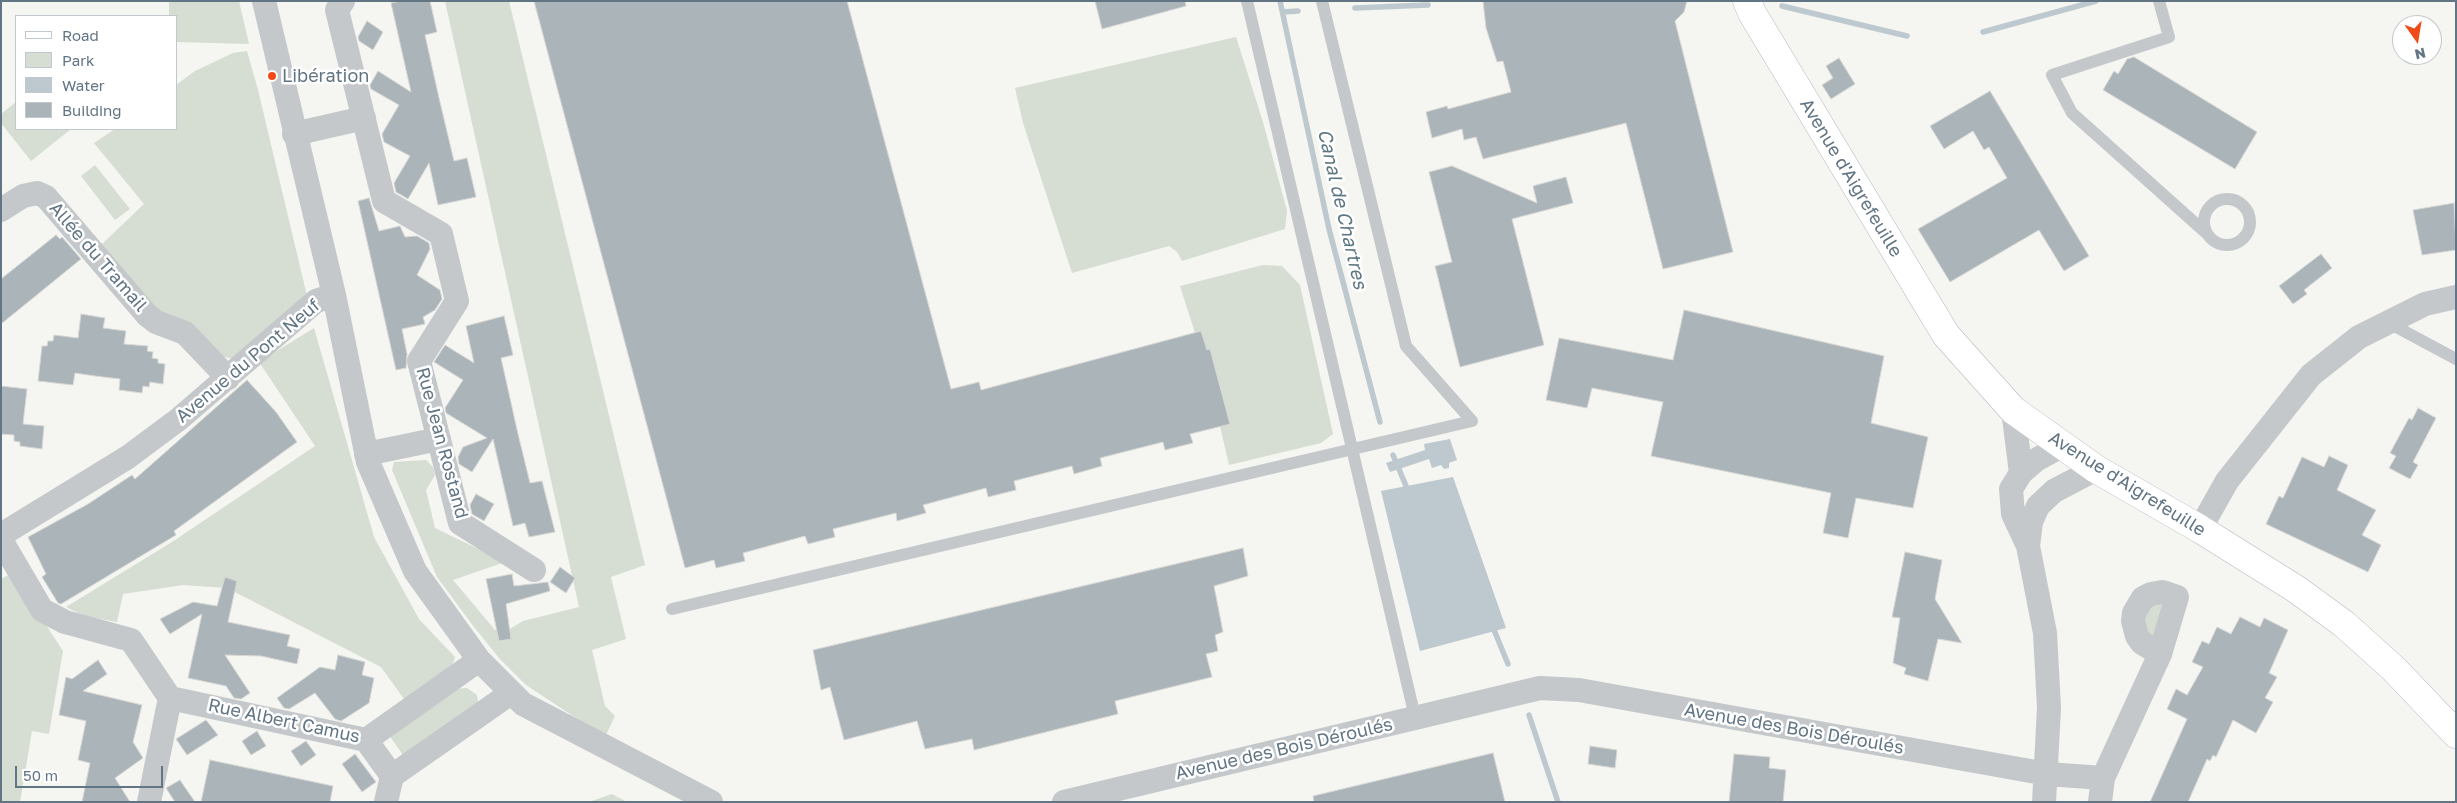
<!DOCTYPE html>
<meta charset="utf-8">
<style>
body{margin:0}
#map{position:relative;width:2457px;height:803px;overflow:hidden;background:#f5f5f1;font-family:"Golos Text",sans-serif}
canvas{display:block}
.frame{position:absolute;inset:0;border:2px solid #627584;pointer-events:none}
.legend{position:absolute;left:15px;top:15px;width:162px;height:115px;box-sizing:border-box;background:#fff;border:1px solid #c0c8ce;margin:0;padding:6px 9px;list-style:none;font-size:15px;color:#627584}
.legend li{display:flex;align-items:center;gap:10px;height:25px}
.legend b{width:25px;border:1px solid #c0c8ce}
.north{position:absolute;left:2392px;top:15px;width:50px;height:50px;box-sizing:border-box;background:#fff;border:1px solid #c0c8ce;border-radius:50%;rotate:167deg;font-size:14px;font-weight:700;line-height:20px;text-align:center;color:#627584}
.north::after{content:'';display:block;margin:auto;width:18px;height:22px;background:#ee4b19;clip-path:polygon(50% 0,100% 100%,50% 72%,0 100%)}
.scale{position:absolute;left:15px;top:766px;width:148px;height:22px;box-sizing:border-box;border:2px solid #627584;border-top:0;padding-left:6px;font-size:15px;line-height:18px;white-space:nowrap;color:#627584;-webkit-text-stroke:4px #fff;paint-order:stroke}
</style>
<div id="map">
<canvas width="2457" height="803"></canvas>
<div class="frame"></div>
<ul class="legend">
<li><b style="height:6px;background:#fff"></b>Road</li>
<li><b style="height:14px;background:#d6ddd2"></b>Park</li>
<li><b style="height:14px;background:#bdc9ce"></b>Water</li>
<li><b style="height:14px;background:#abb4b9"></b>Building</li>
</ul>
<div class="north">N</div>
<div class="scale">50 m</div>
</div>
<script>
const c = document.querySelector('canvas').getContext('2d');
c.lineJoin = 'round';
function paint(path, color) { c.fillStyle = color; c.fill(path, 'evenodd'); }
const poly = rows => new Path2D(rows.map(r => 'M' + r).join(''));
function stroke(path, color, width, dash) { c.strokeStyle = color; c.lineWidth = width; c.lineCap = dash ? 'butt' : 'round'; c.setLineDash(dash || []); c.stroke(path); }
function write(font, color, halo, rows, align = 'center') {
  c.font = font + ' "Golos Text",sans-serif'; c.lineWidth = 5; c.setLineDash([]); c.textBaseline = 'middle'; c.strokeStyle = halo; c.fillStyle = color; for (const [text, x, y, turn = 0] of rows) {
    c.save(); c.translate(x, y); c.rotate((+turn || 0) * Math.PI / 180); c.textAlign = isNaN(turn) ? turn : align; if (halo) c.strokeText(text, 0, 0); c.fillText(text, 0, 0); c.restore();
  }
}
paint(poly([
 [169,1,239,1,249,44,176,42,176,16,169,16],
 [445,1,509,1,645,565,611,577,626,639,592,650,605,706,615,716,605,737,526,685,499,658,474,627,437,577,392,470,394,462,426,460,433,467,435,475,426,490,435,528,505,562,453,580,495,630,508,630,523,621,579,607],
 [1236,37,1263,122,1287,211,1285,229,1182,261,1177,252,1169,246,1072,273,1023,123,1015,88],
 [247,51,258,90,307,296,234,359,220,356,152,310,100,246,144,204,94,143,115,129,176,129,176,85,195,71,233,53],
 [16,102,16,129,71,129,31,161,1,123,1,114],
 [95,165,130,209,115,220,81,176],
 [1263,265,1282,266,1300,285,1333,434,1321,443,1229,465,1220,426,1230,423,1210,349,1207,350,1201,331,1195,333,1180,286],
 [314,328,374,537,419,619,455,657,451,670,404,699,381,667,227,588,183,585,123,594,117,622,84,616,66,607,172,542,315,446,259,362],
 [12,573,63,651,49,734,32,731,20,802,1,802,1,579],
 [2159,600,2166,608,2153,640,2140,621,2142,611],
 [467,688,477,695,478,704,405,758,389,735,454,689],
 [612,794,627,802,589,802]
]), '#d6ddd2');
paint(poly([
 [1450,439,1457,460,1449,463,1449,468,1444,469,1441,465,1432,468,1429,459,1390,472,1386,463,1425,450,1424,444],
 [1453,477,1506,628,1420,651,1381,491]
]), '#bdc9ce');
stroke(poly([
 [1280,1,1329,229,1380,422],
 [1782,6,1907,36],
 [1355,8,1428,5],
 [1283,12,1298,11],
 [1983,32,2096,1],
 [1393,455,1409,493],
 [1492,625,1508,664],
 [1529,715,1558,802]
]), '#bdc9ce', 5.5);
const building = poly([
 [402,1,430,1,437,32,425,35,439,98,454,161,467,158,476,197,438,205,429,163,408,199,396,192,394,183,410,156,384,142,382,134,399,105,371,89,370,85,378,71,411,92,391,3,402,1],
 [534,1,847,1,951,389,979,382,981,390,1201,331,1207,350,1210,349,1230,424,1190,434,1193,443,1165,450,1163,442,1100,458,1102,466,1074,474,1072,466,1014,481,1016,490,988,497,986,488,923,505,926,513,897,521,896,513,833,529,835,537,808,544,805,536,743,553,745,561,716,568,714,560,685,568,534,1],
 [1095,1,1185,1,1186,6,1102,29,1095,1],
 [1483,1,1687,1,1684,12,1675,21,1733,252,1663,269,1626,123,1483,159,1476,137,1464,140,1462,129,1432,138,1426,112,1447,106,1448,109,1511,92,1503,61,1497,62,1486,28,1483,1],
 [367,21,383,32,373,50,359,41,358,37,367,21],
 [2134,57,2257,132,2235,169,2103,90,2114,71,2118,74,2127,59,2134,57],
 [1839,58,1855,84,1831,99,1822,85,1833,78,1826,66,1839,58],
 [1990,91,2089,256,2064,271,2039,230,1950,282,1918,229,2007,178,1989,147,1984,150,1973,131,1944,149,1930,126,1990,91],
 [1452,166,1537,203,1533,186,1566,177,1573,203,1512,219,1544,345,1460,367,1435,266,1452,262,1429,172,1452,166],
 [369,198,379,231,400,226,405,237,417,236,429,243,430,249,417,275,440,290,442,299,435,310,423,317,425,324,402,329,407,354,406,368,396,370,358,201,369,198],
 [2454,203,2456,250,2422,255,2413,210,2454,203],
 [56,235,60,239,62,237,81,259,1,324,1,279,56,235],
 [2321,254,2332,268,2304,290,2307,294,2293,304,2279,286,2321,254],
 [1684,310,1884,356,1871,423,1928,437,1913,508,1856,498,1848,538,1823,533,1831,493,1651,456,1663,402,1592,388,1587,408,1546,400,1559,338,1673,360,1684,310],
 [81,314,105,318,103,328,126,331,124,344,148,346,147,351,153,352,152,358,158,359,158,363,165,364,163,384,150,382,149,387,143,386,142,393,119,390,120,379,95,376,75,373,73,385,38,381,42,346,47,346,48,341,53,341,54,335,78,338,81,314],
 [504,316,513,355,501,358,518,434,530,483,542,481,555,532,529,537,525,523,513,526,493,439,472,472,459,464,458,457,463,447,487,438,446,413,445,408,463,380,434,362,445,345,474,363,466,326,504,316],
 [247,380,276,412,297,442,174,531,176,535,61,604,58,603,42,577,46,574,28,537,88,504,132,475,135,479,247,380],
 [1,386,27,389,23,424,44,426,42,449,20,446,20,442,14,441,14,435,1,434,1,386],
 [2418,408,2436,418,2413,462,2418,465,2410,479,2389,468,2396,456,2390,453,2409,418,2412,420,2418,408],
 [2329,456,2348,465,2337,490,2376,510,2362,535,2381,545,2368,572,2266,524,2279,496,2283,498,2302,457,2324,467,2329,456],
 [476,494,494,504,484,521,472,514,470,505,476,494],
 [1243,548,1248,576,1214,586,1223,632,1215,635,1218,651,1206,654,1212,677,1115,701,1118,714,974,750,972,739,925,749,917,721,844,740,830,687,821,690,813,650,1243,548],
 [1905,552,1942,560,1935,599,1962,643,1938,639,1928,681,1904,674,1906,668,1893,663,1900,618,1892,617,1905,552],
 [560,567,575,578,566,593,550,582,560,567],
 [512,574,514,586,548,582,550,591,506,604,511,639,499,641,486,579,512,574],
 [225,577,237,581,228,622,290,635,287,646,300,649,297,664,261,656,225,655,250,693,241,699,234,698,226,686,188,678,202,614,170,634,160,619,193,602,217,606,225,577],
 [2240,617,2260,627,2264,618,2288,630,2269,673,2277,677,2265,698,2273,702,2256,733,2233,720,2216,757,2213,755,2210,761,2207,759,2188,802,2150,802,2187,719,2167,709,2176,689,2187,695,2203,667,2192,662,2202,641,2209,644,2217,627,2231,634,2240,617],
 [338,655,365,662,362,675,374,678,369,703,341,721,335,719,315,693,289,709,284,708,277,698,320,667,335,670,338,655],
 [98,660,107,674,83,691,142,705,133,742,143,758,115,778,130,802,82,802,90,763,78,760,86,721,59,715,66,677,72,679,98,660],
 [206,720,218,735,187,755,176,739,206,720],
 [257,731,266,746,251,755,242,741,257,731],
 [306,741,316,755,301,766,291,751,306,741],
 [1590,746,1617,750,1615,768,1588,764,1590,746],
 [1493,753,1505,802,1314,802,1313,796,1493,753],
 [355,754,376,782,362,792,342,764,355,754],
 [1734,754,1770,757,1769,768,1786,770,1783,802,1729,802,1734,754],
 [210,760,333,786,330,802,201,802,210,760],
 [180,780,195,802,175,802,166,788,180,780]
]);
paint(building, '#abb4b9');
stroke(building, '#d7d7d4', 1);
const secondary = poly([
 [1747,1,1752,13,1946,335,2013,410,2096,469,2200,529,2296,589,2344,624,2394,669,2456,734]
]);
stroke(secondary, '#b4babe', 29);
stroke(poly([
 [1247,1,1415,717],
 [2159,1,2169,37,2052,75,2072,113,2205,232],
 '2204 222a23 23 0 1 1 46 0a23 23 0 1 1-46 0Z',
 [2387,322,2456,359],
 [672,609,1472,421,1406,346,1322,1]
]), '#c4c8cb', 12);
stroke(poly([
 [264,1,334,295,368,462,415,571,479,660,523,704,711,802],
 [343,1,337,10,384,201,441,234,457,301,419,361,460,523,534,570],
 [294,134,364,118],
 [1,210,23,196,37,193,46,197,147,315,156,322,185,333,228,378],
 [2013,410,2021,473],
 [366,454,439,439],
 [2200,529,2227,481,2311,375,2359,337,2425,304,2456,297],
 [1,535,128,457,179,419,316,301,334,295],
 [1,540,42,610,65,622,131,640,170,698],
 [2028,546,2031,522,2038,506,2054,491,2096,469],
 [366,740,392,776],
 [2103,778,2160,654,2177,597,2162,592,2151,594,2143,598,2134,613,2133,621,2137,636,2142,643,2160,654],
 [149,802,170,698,366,740,479,660],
 [386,802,392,776,511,693],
 [1064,802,1540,688,1579,690,2047,774,2103,778,2100,802],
 [2044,802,2049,708,2045,633,2028,546,2013,514,2011,489,2021,473,2036,460,2063,445]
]), '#c4c8cb', 24);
stroke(secondary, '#fff', 28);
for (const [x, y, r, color] of [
 [272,76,5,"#ee4b19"]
]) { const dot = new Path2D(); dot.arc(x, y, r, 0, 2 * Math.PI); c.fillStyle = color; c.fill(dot); stroke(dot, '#fff', 2); }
write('18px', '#627584', '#fff', [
 ["Libération",282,76]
], 'left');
write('18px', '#627584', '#fff', [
 ["Avenue d'Aigrefeuille",1851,178,59],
 ["Allée du Tramail",98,257,49],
 ["Avenue du Pont Neuf",248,361,-40],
 ["Rue Jean Rostand",442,443,75],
 ["Avenue d'Aigrefeuille",2127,484,32],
 ["Rue Albert Camus",284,721,12],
 ["Avenue des Bois Déroulés",1794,729,10],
 ["Avenue des Bois Déroulés",1284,749,-13]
]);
write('italic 19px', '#5e7782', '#fff', [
 ["Canal de Chartres",1342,209,77]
]);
</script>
